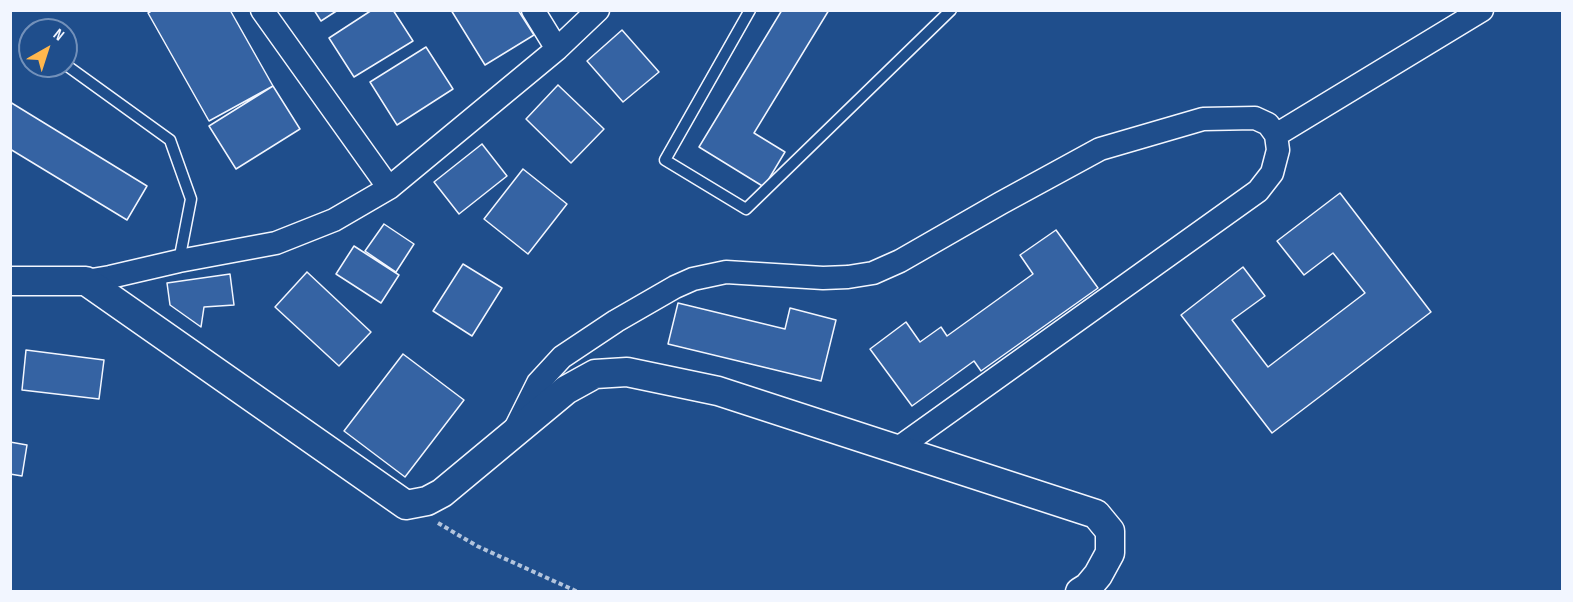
<!DOCTYPE html>
<style>
body{margin:0}
#map{position:relative;width:1573px;height:602px;overflow:hidden;background:#1f4e8c;font-family:"Sofia Sans Condensed",sans-serif}
canvas{display:block}
.frame{position:absolute;inset:0;border:12px solid #f2f6ff;pointer-events:none}
.north{position:absolute;left:18px;top:18px;width:60px;height:60px;box-sizing:border-box;background:#1f4e8c;border:2px solid #7391ba;border-radius:50%;rotate:39deg;font-size:16px;font-weight:700;line-height:24px;text-align:center;color:#f2f6ff}
.north::after{content:'';display:block;margin:auto;width:21px;height:27px;background:#ffb74d;clip-path:polygon(50% 0,100% 100%,50% 72%,0 100%)}
</style>
<div id="map">
<canvas width="1573" height="602"></canvas>
<div class="frame"></div>
<div class="north">N</div>
</div>
<script>
const c = document.querySelector('canvas').getContext('2d');
c.lineJoin = 'round';
function paint(path, color) { c.fillStyle = color; c.fill(path, 'evenodd'); }
const poly = rows => new Path2D(rows.map(r => 'M' + r).join(''));
function stroke(path, color, width, dash) { c.strokeStyle = color; c.lineWidth = width; c.lineCap = dash ? 'butt' : 'round'; c.setLineDash(dash || []); c.stroke(path); }
const building = poly([
 [153,10,230,10,273,86,209,121,148,13,153,10],
 [314,10,338,10,321,21,314,10],
 [372,10,393,10,413,41,354,77,329,38,372,10],
 [451,10,518,10,534,35,485,65,451,10],
 [782,10,829,10,754,133,785,152,764,187,699,147,782,10],
 [622,30,659,72,623,102,587,61,622,30],
 [426,47,453,89,397,125,370,82,426,47],
 [558,85,604,129,571,163,526,119,558,85],
 [273,86,300,129,236,169,209,126,273,86],
 [10,102,147,186,127,220,10,149,10,102],
 [482,144,507,176,459,214,434,182,482,144],
 [523,169,567,204,528,254,484,219,523,169],
 [1340,193,1431,312,1272,433,1181,315,1243,267,1265,296,1232,320,1268,367,1365,293,1333,253,1304,275,1277,241,1340,193],
 [384,224,414,244,396,272,365,251,384,224],
 [1056,230,1098,288,981,371,974,361,912,406,870,349,906,322,920,342,941,327,947,336,1033,274,1020,255,1056,230],
 [354,246,399,275,381,303,336,274,354,246],
 [463,264,502,288,472,336,433,311,463,264],
 [307,272,371,332,339,366,275,307,307,272],
 [230,274,234,305,204,307,201,327,170,305,167,283,230,274],
 [678,303,785,329,790,308,836,320,821,381,668,344,678,303],
 [26,350,104,360,99,399,22,390,26,350],
 [403,354,464,400,405,477,344,431,403,354],
 [10,442,27,445,22,476,10,474,10,442]
]);
paint(building, '#3563a3');
stroke(building, '#f2f6ff', 1.5);
const service = poly([
 [750,10,665,160,746,209,951,10],
 [66,65,170,140,191,199,179,261]
]);
const minor = poly([
 [262,10,389,188],
 [533,10,557,49],
 [1276,135,1482,10],
 [86,281,110,277,179,261,276,243,334,220,389,188,557,49,598,10],
 [515,429,538,383,562,357,616,321,675,287,693,279,726,272,823,278,848,277,873,273,900,261,1001,203,1100,149,1203,119,1255,118,1268,124,1276,135,1278,150,1272,173,1258,191,897,449]
]);
const tertiary = poly([
 [10,281,86,281,406,505,427,501,442,493,566,390,595,374,627,372,718,391,1096,514,1110,531,1110,553,1098,575,1088,587,1080,592]
]);
stroke(service, '#f2f6ff', 13);
stroke(minor, '#f2f6ff', 25);
stroke(tertiary, '#f2f6ff', 31);
stroke(poly([
 [438,523,477,546,578,592]
]), '#b3c4dc', 4, [4.5, 3]);
stroke(service, '#1f4e8c', 10);
stroke(minor, '#1f4e8c', 22);
stroke(tertiary, '#1f4e8c', 28);
</script>
